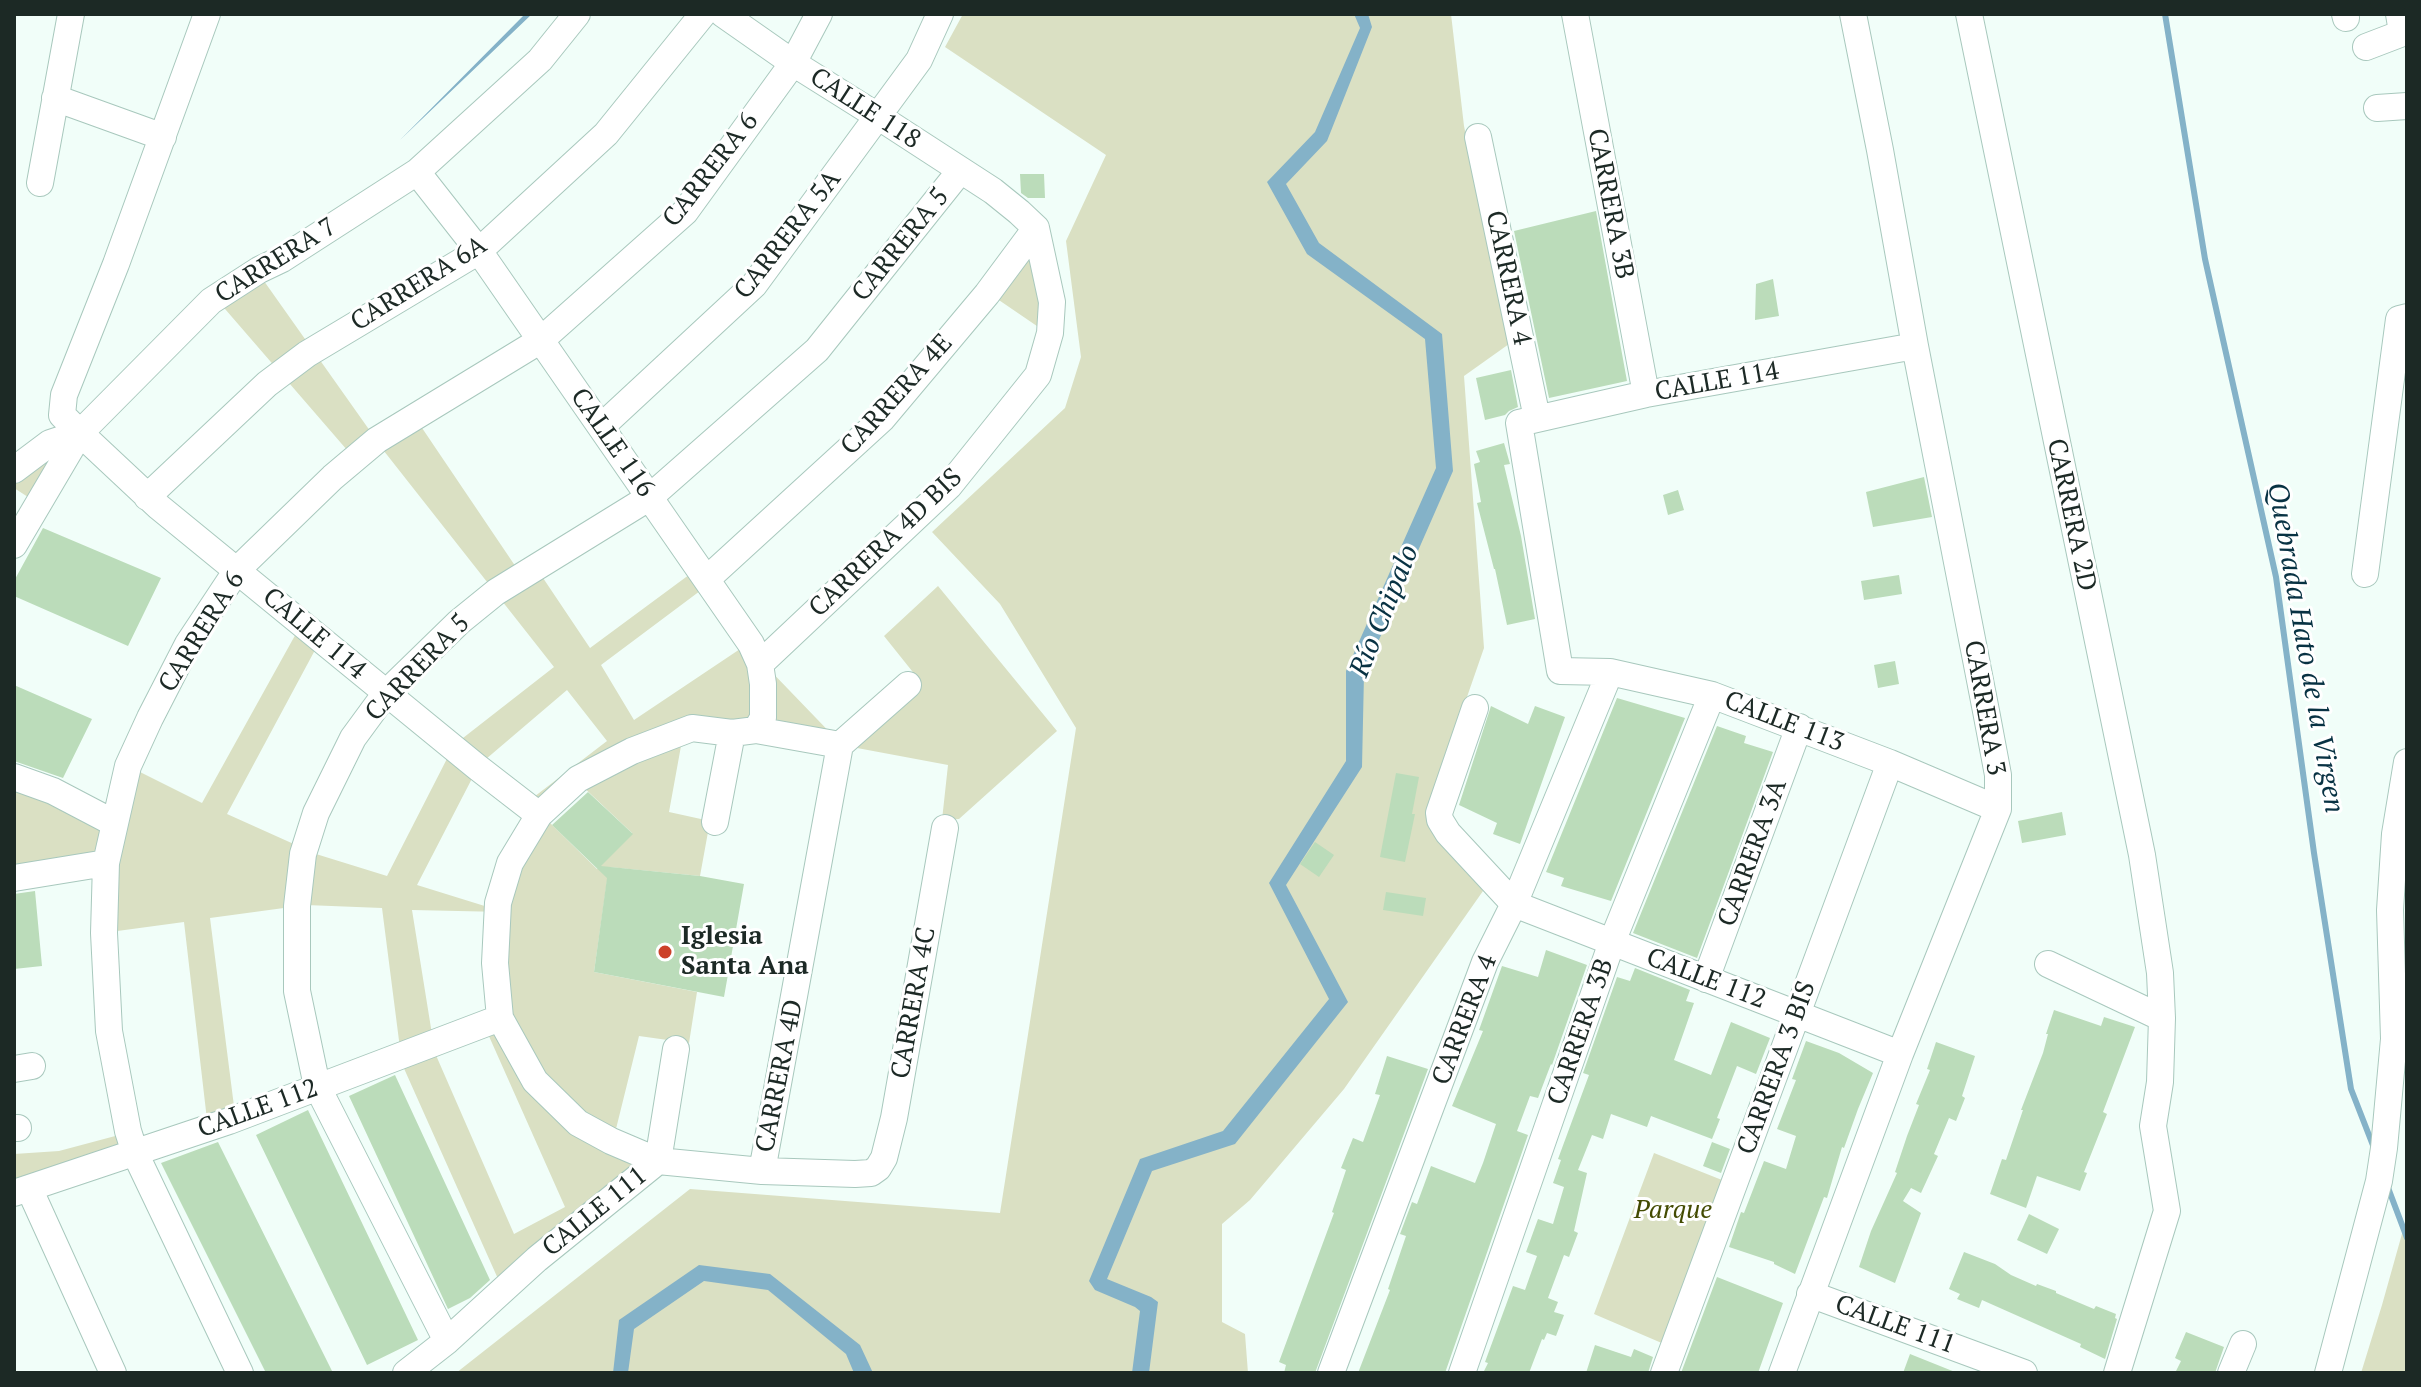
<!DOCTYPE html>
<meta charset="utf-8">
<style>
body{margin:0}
#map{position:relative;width:2421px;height:1387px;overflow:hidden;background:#f1fef9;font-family:"PT Serif",serif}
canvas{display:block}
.frame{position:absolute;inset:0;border:16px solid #1c2925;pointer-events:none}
</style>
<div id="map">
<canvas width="2421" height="1387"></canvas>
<div class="frame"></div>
</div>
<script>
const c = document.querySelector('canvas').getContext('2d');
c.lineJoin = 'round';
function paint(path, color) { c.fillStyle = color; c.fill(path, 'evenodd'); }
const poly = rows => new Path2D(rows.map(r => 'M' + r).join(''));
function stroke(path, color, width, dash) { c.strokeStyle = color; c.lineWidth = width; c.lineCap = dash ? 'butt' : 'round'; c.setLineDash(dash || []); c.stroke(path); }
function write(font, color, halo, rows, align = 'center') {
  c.font = font + ' "PT Serif",serif'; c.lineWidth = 6; c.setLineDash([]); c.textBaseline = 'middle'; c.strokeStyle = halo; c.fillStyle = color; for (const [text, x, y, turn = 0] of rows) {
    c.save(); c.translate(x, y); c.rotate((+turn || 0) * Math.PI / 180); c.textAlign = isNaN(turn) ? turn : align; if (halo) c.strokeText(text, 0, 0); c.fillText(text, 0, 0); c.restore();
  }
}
paint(poly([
 [963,14,1451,14,1464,126,1509,344,1464,376,1484,648,1427,812,1483,891,1344,1089,1250,1200,1222,1224,1222,1322,1245,1334,1248,1373,456,1373,690,1189,1000,1213,1076,728,1000,604,932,532,1065,408,1081,357,1066,241,1106,155,945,47],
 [1034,241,1053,337,990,294],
 [259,274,380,445,418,422,524,579,539,572,590,648,701,566,712,582,601,665,634,720,752,641,763,663,842,745,920,681,884,636,938,586,1057,731,959,819,942,820,948,765,841,745,683,735,669,812,710,821,700,876,609,867,594,972,697,992,689,1043,639,1036,614,1137,667,1164,507,1299,402,1064,382,908,306,905,210,918,236,1122,209,1137,184,922,110,932,109,871,14,886,14,782,118,813,132,768,202,803,303,621,322,637,227,814,316,854,387,876,454,745,554,667,380,446,360,465,219,302],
 [567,690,607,741,526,803,504,912,417,885,479,765],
 [580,784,632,833,597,869,544,817],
 [412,910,504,912,488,1034,565,1207,514,1234,435,1053],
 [54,455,28,497,14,488,14,484],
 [134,1131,139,1157,14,1187,14,1154,59,1151],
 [1654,1153,1727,1182,1664,1344,1594,1314],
 [2407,1216,2407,1373,2361,1373,2382,1305]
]), '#dae0c3');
paint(poly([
 [525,14,532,14,400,140],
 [1354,14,1368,14,1372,27,1327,141,1286,184,1319,243,1442,334,1453,471,1364,674,1362,767,1286,885,1348,1002,1235,1144,1152,1171,1107,1279,1151,1297,1158,1302,1149,1373,1132,1373,1140,1311,1135,1307,1095,1290,1089,1281,1140,1159,1223,1131,1329,999,1269,883,1346,761,1346,671,1436,468,1425,339,1307,254,1267,182,1315,132,1360,28],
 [699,1265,770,1274,860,1345,873,1373,854,1373,846,1354,768,1290,704,1281,634,1329,628,1373,613,1373,619,1320]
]), '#84b2c8');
stroke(poly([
 [2165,14,2205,259,2276,577,2314,853,2351,1089,2374,1148],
 [2387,1185,2407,1238]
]), '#84b2c8', 6);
paint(poly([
 [1020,174,1044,174,1045,198,1028,198,1021,193],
 [1596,211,1627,381,1549,398,1514,231],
 [1773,279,1779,316,1755,320,1756,284],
 [1511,370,1518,407,1509,411,1505,415,1485,420,1476,378],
 [1504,443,1510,464,1504,465,1521,536,1535,619,1507,625,1495,569,1494,569,1477,503,1481,502,1474,464,1480,462,1476,451],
 [1924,477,1932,517,1873,527,1866,492],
 [1678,490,1684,510,1668,515,1663,495],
 [43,528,161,578,128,646,14,596,14,581],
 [1899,575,1902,594,1864,600,1861,581],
 [1895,661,1899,684,1878,688,1874,665],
 [14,685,92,719,63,778,14,761],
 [1617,698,1685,718,1611,901,1561,886,1564,878,1546,872],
 [1491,706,1528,724,1535,706,1565,717,1520,844,1493,834,1497,823,1459,805],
 [1717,726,1746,736,1744,743,1773,752,1697,958,1633,933],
 [1396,773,1419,777,1412,814,1415,814,1405,862,1380,857],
 [588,792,633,834,601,866,700,876,744,884,724,997,594,972,607,878,552,825],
 [2062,812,2066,835,2022,843,2018,821],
 [1315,842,1334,855,1319,877,1300,864],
 [35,891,42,966,14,969,14,894],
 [1386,892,1426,898,1423,916,1383,910],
 [1546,950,1587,965,1552,1065,1551,1064,1538,1098,1530,1096,1517,1131,1528,1135,1445,1373,1358,1373,1390,1290,1388,1289,1406,1236,1400,1234,1412,1202,1417,1204,1431,1166,1475,1183,1483,1163,1496,1124,1452,1106,1483,1031,1479,1030,1502,966,1538,977],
 [1635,968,1690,990,1686,1001,1694,1003,1674,1060,1711,1075,1731,1022,1770,1038,1756,1074,1737,1066,1717,1118,1720,1119,1712,1139,1651,1116,1647,1127,1611,1114,1603,1139,1592,1135,1578,1170,1587,1173,1574,1231,1578,1233,1569,1257,1564,1255,1548,1298,1558,1302,1554,1312,1564,1315,1556,1336,1547,1333,1544,1340,1542,1339,1529,1373,1483,1373,1488,1363,1485,1362,1513,1286,1525,1290,1537,1256,1526,1252,1538,1219,1553,1224,1564,1187,1553,1183,1561,1160,1558,1159,1589,1075,1583,1073,1617,977,1630,981],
 [2054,1010,2101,1026,2104,1017,2135,1027,2103,1112,2107,1114,2084,1172,2087,1173,2080,1191,2037,1176,2026,1208,1990,1194,2002,1159,2006,1160,2023,1110,2021,1110,2043,1053,2048,1034,2046,1034],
 [1806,1041,1839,1053,1873,1073,1858,1109,1844,1148,1842,1147,1827,1198,1824,1197,1795,1274,1774,1264,1774,1262,1729,1247,1741,1212,1744,1213,1764,1161,1786,1169,1796,1136,1777,1129,1796,1080,1792,1079],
 [1936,1042,1975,1056,1962,1096,1965,1098,1956,1121,1949,1118,1934,1154,1938,1156,1921,1193,1911,1188,1903,1201,1921,1213,1895,1283,1859,1267,1871,1231,1897,1173,1895,1172,1907,1136,1919,1105,1916,1104,1930,1070,1927,1069],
 [1387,1056,1428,1069,1315,1373,1284,1373,1286,1365,1279,1362,1334,1213,1332,1212,1346,1170,1341,1168,1353,1138,1363,1142,1380,1095,1375,1094],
 [395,1075,490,1280,470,1298,448,1309,349,1096],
 [308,1110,418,1340,367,1365,256,1135],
 [218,1142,333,1373,266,1373,161,1163],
 [1712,1142,1730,1149,1721,1173,1703,1166],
 [2029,1214,2059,1229,2047,1254,2017,1240],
 [1964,1252,1995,1264,2011,1275,2036,1286,2037,1284,2056,1291,2056,1293,2094,1309,2096,1306,2116,1314,2115,1318,2117,1319,2105,1359,2080,1347,2081,1344,1982,1300,1979,1308,1957,1299,1960,1294,1949,1289],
 [1717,1277,1783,1303,1758,1373,1681,1373],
 [2186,1332,2224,1347,2215,1373,2175,1373,2181,1361,2175,1358],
 [1595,1345,1631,1357,1634,1349,1653,1357,1648,1373,1586,1373],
 [1910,1354,1955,1372,1954,1373,1903,1373]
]), '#bbdcba');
const minor = poly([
 [723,14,793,63,879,117,993,191,1019,212,1036,228,1052,302,1050,333,1038,375,949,486,760,664],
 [1575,14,1646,394],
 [1969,14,2142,855,2160,973,2162,1018,2160,1082,2153,1126,2167,1211,2117,1373],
 [2345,14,2346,18],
 [2366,47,2400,34,2402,32,2399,14],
 [55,98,163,137],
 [2377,108,2407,106],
 [1478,137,1537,418],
 [417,172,479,251,751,644,760,664,763,684,763,718,756,730],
 [40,183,71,14],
 [1915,346,1646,394,1519,423,1560,671,1610,672,1712,695,1890,763,1998,809],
 [601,427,754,285,919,60,940,14],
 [80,433,62,415,64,395,116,264,207,14],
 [14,470,50,443,80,433,159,507,477,767,539,815],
 [147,497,267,384,307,354,479,251,606,134,703,14],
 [14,545,80,433,211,301,259,270,282,259,417,172,540,60,577,14],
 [2365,574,2399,319,2407,317],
 [707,579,882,419,987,294,1036,228],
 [1475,708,1439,813,1440,820,1448,833,1514,904,1900,1054],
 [840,745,756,730,732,733,692,728,632,751,578,779,539,815,510,863,498,903,495,963,500,1018,535,1081,578,1123,611,1141,658,1161,762,1171,855,1174,871,1173,878,1168,884,1158,894,1118,945,828],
 [840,745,908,685],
 [14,777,53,791,114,823],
 [715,822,732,733],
 [14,878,106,863],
 [2048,964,2162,1018],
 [1706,979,1799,727],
 [14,1069,32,1066],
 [14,1128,18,1128],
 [658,1161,676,1049],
 [762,1171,840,745],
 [29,1188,113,1373],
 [14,1193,229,1121,500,1018],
 [1810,1294,2024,1373],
 [447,1341,317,1086,297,991,297,906,303,854,316,813,353,738,386,693,459,622,496,592,650,497,817,350,960,171],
 [240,1373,135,1153,128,1131,109,1031,104,933,106,863,128,766,150,718,188,644,237,570,333,477,377,440,541,340,685,212,793,63,819,14],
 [406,1373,447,1341,537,1259,658,1161],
 [1331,1373,1485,962,1514,904,1610,672],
 [1462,1373,1612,942,1712,695],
 [1664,1373,1890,763],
 [1782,1373,1900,1054,1998,809,1998,775,1986,711,1915,346,1880,150,1853,14],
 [2231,1373,2243,1344],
 [2328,1373,2379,1181,2384,1148,2394,1039,2390,910,2395,834,2407,762]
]);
stroke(minor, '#a8c8bd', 28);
stroke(minor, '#fff', 26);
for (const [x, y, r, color] of [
 [665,952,8,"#cc4129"]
]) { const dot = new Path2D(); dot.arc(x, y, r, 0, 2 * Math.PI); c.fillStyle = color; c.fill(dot); stroke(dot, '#fff', 3); }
write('26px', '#1c2925', '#fff', [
 ["CALLE 118",865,109,33],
 ["CARRERA 6",711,170,-52],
 ["CARRERA 3B",1610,204,79],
 ["CARRERA 5A",788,235,-52],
 ["CARRERA 5",901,245,-51],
 ["CARRERA 7",276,261,-32],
 ["CARRERA 4",1508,278,78],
 ["CARRERA 6A",419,284,-32],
 ["CALLE 114",1717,382,-10],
 ["CARRERA 4E",897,395,-48],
 ["CALLE 116",612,443,55],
 ["CARRERA 2D",2071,515,78],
 ["CARRERA 4D BIS",886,543,-44],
 ["CARRERA 6",202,632,-58],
 ["CALLE 114",314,634,40],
 ["CARRERA 5",418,668,-46],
 ["CARRERA 3",1984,708,80],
 ["CALLE 113",1784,722,21],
 ["CARRERA 3A",1753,853,-70],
 ["CALLE 112",1706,979,21],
 ["CARRERA 4C",914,1003,-80],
 ["CARRERA 4",1465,1020,-69],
 ["CARRERA 3B",1581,1032,-71],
 ["CARRERA 3 BIS",1777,1068,-70],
 ["CARRERA 4D",780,1076,-79],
 ["CALLE 112",258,1109,-20],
 ["CALLE 111",595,1212,-39],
 ["CALLE 111",1895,1325,20]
]);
write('bold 26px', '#1c2925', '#fff', [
 ["Iglesia",681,937],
 ["Santa Ana",681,967]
], 'left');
write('italic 26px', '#434b02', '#fff', [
 ["Parque",1673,1211]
]);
write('italic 28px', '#083243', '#fff', [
 ["Río Chipalo",1385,611,-68],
 ["Quebrada Hato de la Virgen",2305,648,80]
]);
</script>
